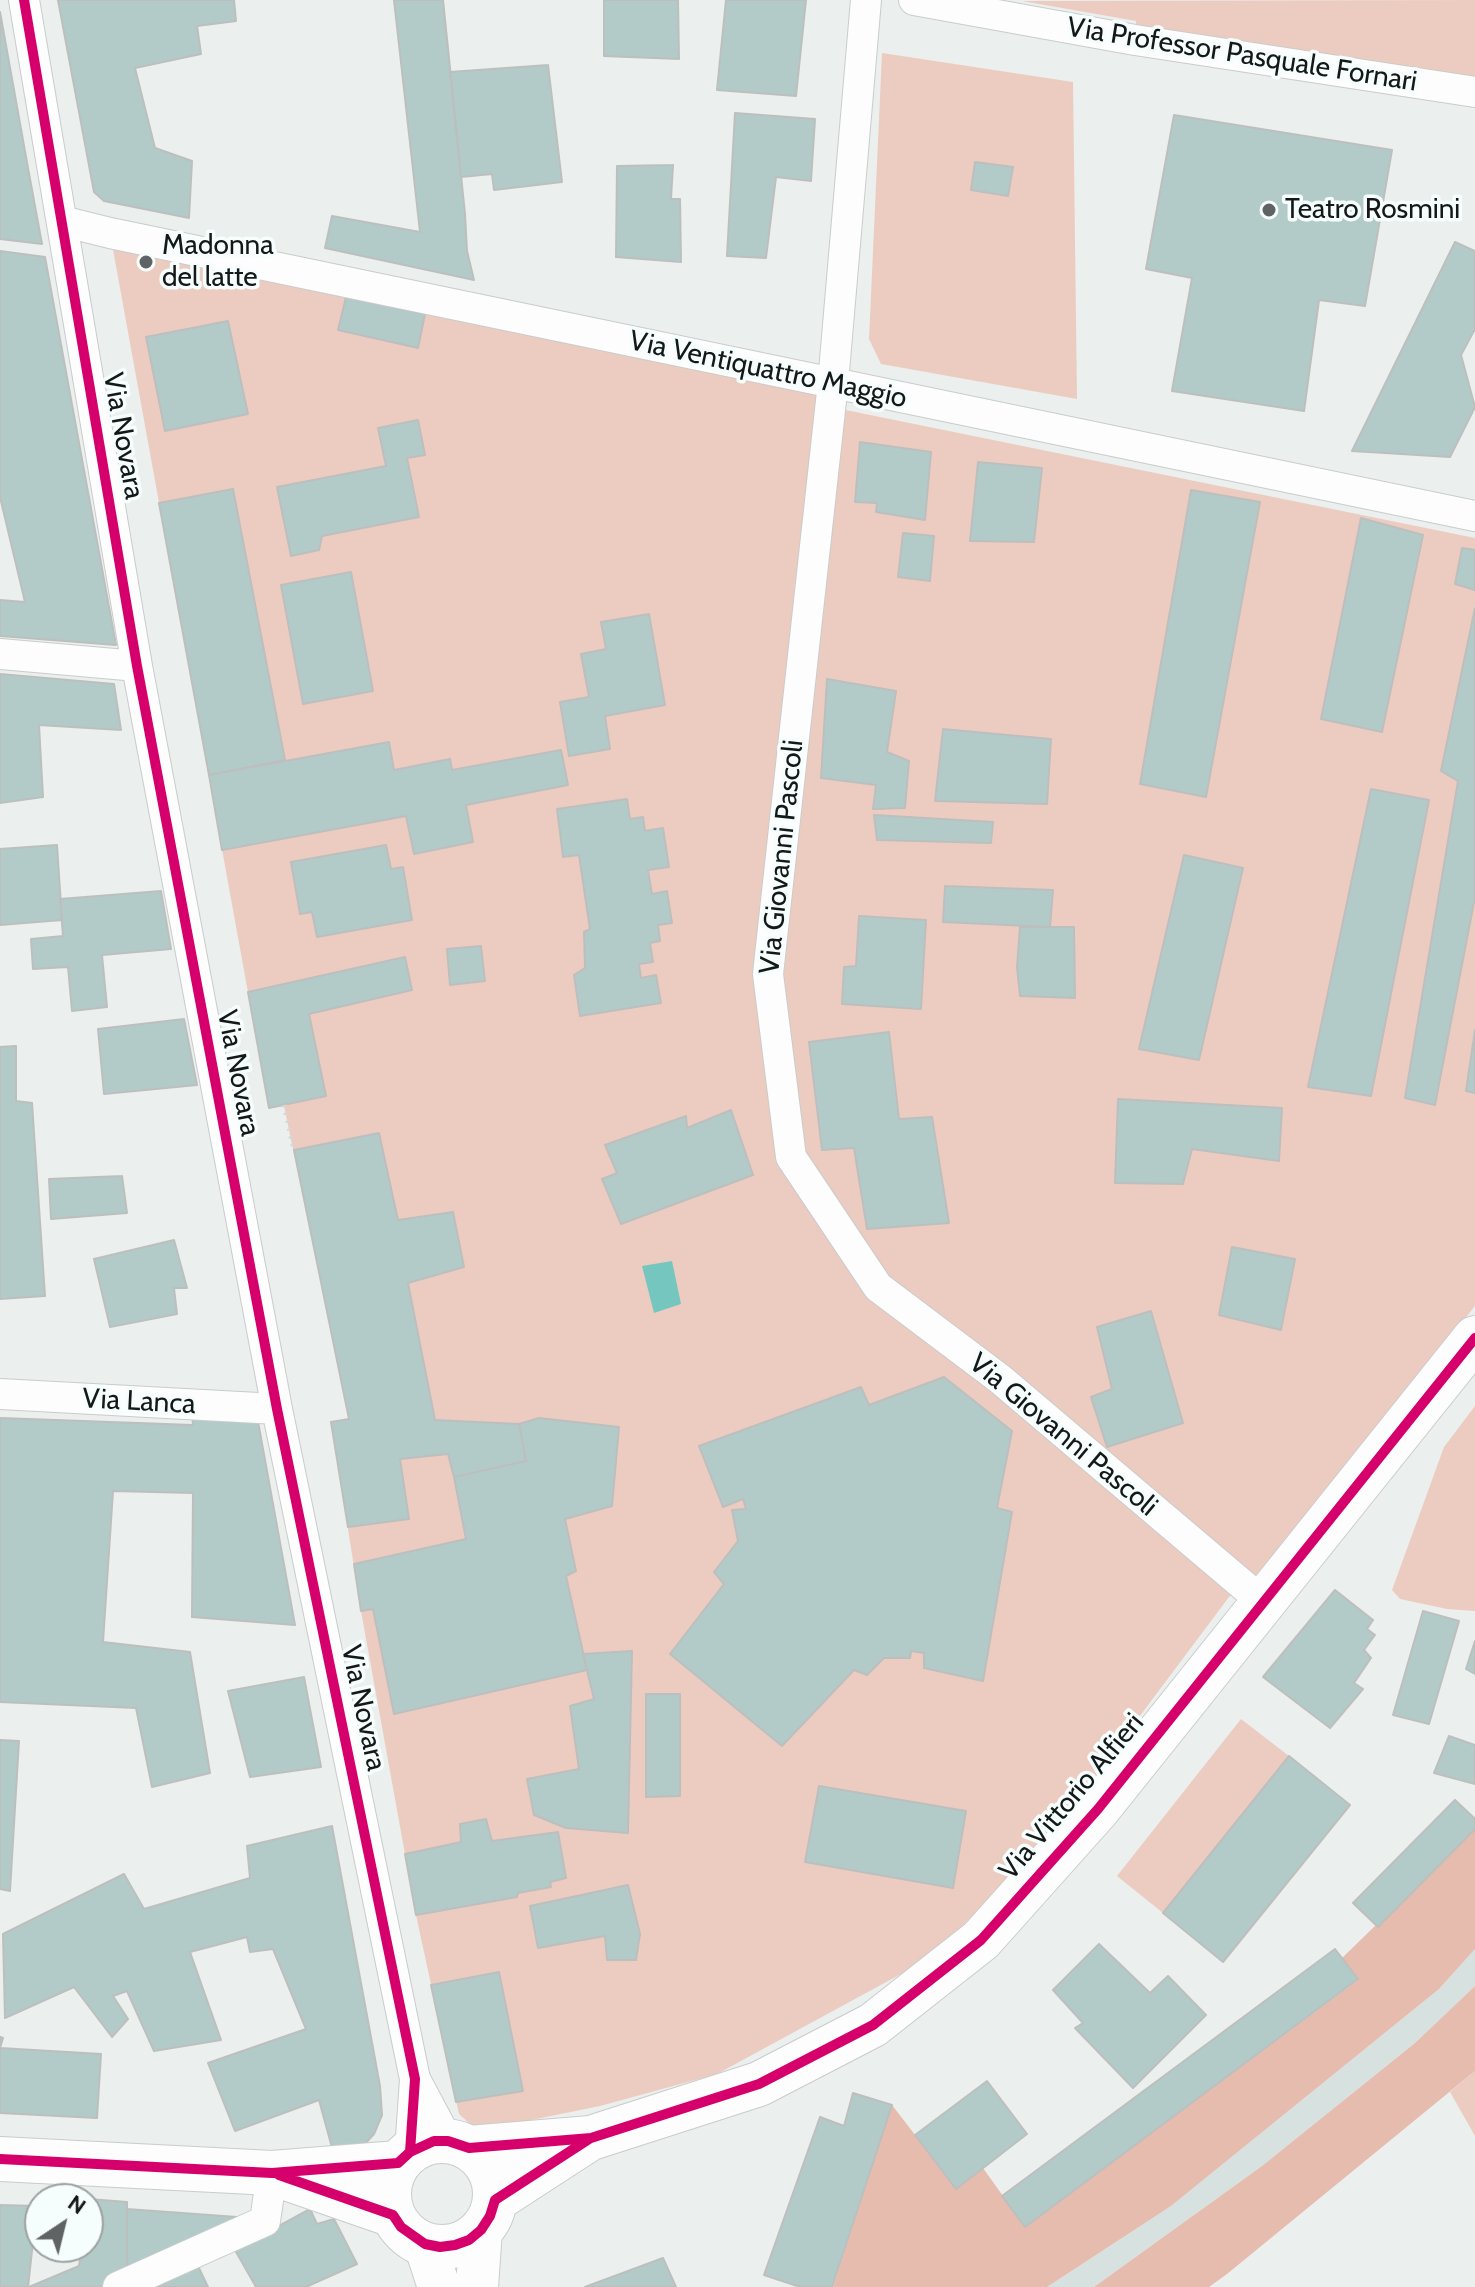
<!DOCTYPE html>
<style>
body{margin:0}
#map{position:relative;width:1475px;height:2287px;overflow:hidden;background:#ebefee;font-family:Cabin,sans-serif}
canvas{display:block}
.north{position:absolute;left:24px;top:2183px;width:80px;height:80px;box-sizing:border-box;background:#f6fefd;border:2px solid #9ca2a1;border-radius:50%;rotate:35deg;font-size:22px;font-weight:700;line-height:32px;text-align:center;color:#151818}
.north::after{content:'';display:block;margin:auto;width:28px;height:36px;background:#606363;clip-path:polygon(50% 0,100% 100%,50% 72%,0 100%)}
</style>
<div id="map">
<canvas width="1475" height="2287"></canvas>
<div class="north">N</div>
</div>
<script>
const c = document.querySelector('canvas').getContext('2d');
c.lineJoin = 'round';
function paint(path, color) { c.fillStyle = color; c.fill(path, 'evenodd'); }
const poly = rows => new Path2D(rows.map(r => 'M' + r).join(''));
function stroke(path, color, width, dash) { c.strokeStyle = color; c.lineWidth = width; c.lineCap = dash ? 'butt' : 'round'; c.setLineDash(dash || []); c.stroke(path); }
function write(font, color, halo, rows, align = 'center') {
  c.font = font + ' Cabin,sans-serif'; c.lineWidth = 7; c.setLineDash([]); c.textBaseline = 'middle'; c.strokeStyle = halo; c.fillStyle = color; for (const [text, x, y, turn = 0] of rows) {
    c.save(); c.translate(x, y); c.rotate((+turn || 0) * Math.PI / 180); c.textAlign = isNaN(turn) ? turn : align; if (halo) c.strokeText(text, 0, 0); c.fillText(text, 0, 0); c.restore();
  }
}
paint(poly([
 [1475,1949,1475,1986,1415,2043,1262,2166,1094,2287,1047,2287,1171,2206,1439,1989]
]), '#d7e2e0');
paint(poly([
 [1475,0,1475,92,1136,40,1136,21,1022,1],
 [882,53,1073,82,1077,399,881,364,869,339],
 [110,233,821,381,821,405,1475,538,1475,1306,1266,1566,1229,1597,1080,1796,1037,1848,978,1911,923,1962,717,2074,600,2106,487,2129,471,2125,459,2114,416,1915,361,1611,331,1422,349,1419,284,1106,269,1108],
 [1475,1406,1475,1611,1447,1609,1400,1599,1392,1590,1444,1447],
 [1241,1719,1289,1756,1163,1913,1117,1876],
 [1475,2071,1475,2136,1450,2092]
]), '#ecccc1');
paint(poly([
 [1475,1829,1475,1949,1439,1989,1171,2206,1047,2287,833,2287,892,2105,956,2188,983,2168,1025,2227,1358,1980,1342,1958],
 [1475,1986,1475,2071,1227,2274,1209,2287,1094,2287,1262,2166,1415,2043]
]), '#e6bcaf');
paint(poly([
 [672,1261,681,1304,654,1313,642,1266]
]), '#75c6be');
const building = poly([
 [58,0,234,0,236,21,197,26,201,54,135,68,155,148,192,161,189,218,104,201,94,192,58,0],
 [394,0,443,0,465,214,467,251,474,280,325,248,332,216,420,232,394,0],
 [604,0,678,0,679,59,604,56,604,0],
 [726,0,806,0,796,96,717,90,726,0],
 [0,12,28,168,42,244,0,239,0,12],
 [548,65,562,182,494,190,492,174,461,177,450,72,548,65],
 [735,113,815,119,811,181,776,177,766,258,727,256,735,113],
 [1174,115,1392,150,1365,306,1319,300,1304,411,1172,391,1192,278,1146,269,1174,115],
 [975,162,1013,167,1008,196,971,190,975,162],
 [673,165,671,199,680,199,681,262,616,257,617,166,673,165],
 [1455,242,1475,251,1475,329,1461,355,1475,407,1450,457,1352,451,1455,242],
 [0,251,45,257,116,645,0,636,0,600,25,602,0,497,0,251],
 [346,297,425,314,418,348,338,330,346,297],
 [228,321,248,414,165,431,146,337,228,321],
 [418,420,425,455,407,458,419,517,322,536,319,550,291,556,277,487,386,466,378,428,418,420],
 [860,442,931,452,925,520,876,512,877,503,855,502,860,442],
 [978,462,1042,468,1034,542,970,541,978,462],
 [233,489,285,760,209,775,159,503,233,489],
 [1191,490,1260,502,1206,797,1140,784,1191,490],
 [1361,518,1423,535,1382,732,1321,719,1361,518],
 [903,533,934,536,930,581,898,577,903,533],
 [1462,548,1475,550,1475,590,1455,584,1462,548],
 [351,572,373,691,303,704,281,585,351,572],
 [1475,608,1475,897,1435,1105,1405,1098,1458,781,1441,771,1475,608],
 [649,614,665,705,605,716,610,749,569,756,560,702,589,697,581,654,606,649,601,622,649,614],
 [0,674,114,684,121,730,39,725,43,797,0,803,0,674],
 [827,679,896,691,887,752,909,761,905,808,873,809,876,785,821,778,827,679],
 [943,729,1051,739,1047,804,935,801,943,729],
 [389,742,394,770,450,759,452,770,561,750,568,785,466,805,473,842,414,854,406,816,222,850,209,775,389,742],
 [1371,789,1429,800,1371,1096,1308,1087,1371,789],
 [627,799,630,819,643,817,645,831,663,828,669,867,648,870,652,894,667,891,672,923,658,925,660,941,650,943,653,962,639,964,641,978,656,975,661,1003,580,1016,574,975,585,968,584,932,590,929,579,855,563,857,557,809,627,799],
 [874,815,993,822,991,843,877,840,874,815],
 [57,845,62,920,0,925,0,849,57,845],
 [386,845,391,869,403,867,412,920,317,937,312,912,300,914,291,862,386,845],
 [1184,855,1243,868,1199,1060,1139,1049,1184,855],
 [945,886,1053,890,1050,927,943,922,945,886],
 [161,891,171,949,102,955,107,1007,72,1011,68,967,33,969,31,939,63,936,60,899,161,891],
 [859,916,926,920,921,1009,842,1004,844,967,856,966,859,916],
 [1020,927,1074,927,1075,998,1020,996,1017,967,1020,927],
 [481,946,485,981,450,985,447,949,481,946],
 [405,957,412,990,309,1014,326,1096,269,1108,248,992,405,957],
 [184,1019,197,1085,104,1094,98,1029,184,1019],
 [1475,1030,1475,1093,1466,1091,1475,1030],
 [889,1032,899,1119,932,1117,949,1223,867,1229,854,1148,822,1150,809,1042,889,1032],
 [16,1046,16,1101,32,1103,45,1296,0,1299,0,1047,16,1046],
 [1118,1099,1282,1108,1279,1161,1192,1149,1183,1184,1115,1183,1118,1099],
 [731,1110,753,1175,621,1224,602,1179,617,1173,605,1145,686,1116,687,1128,731,1110],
 [379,1133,398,1220,453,1212,464,1267,408,1283,435,1420,519,1424,526,1461,454,1477,448,1454,400,1459,409,1519,348,1527,331,1422,349,1419,294,1150,379,1133],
 [122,1176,127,1213,51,1219,49,1179,122,1176],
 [174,1240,187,1288,174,1288,177,1314,110,1327,94,1259,174,1240],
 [1232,1247,1295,1259,1281,1330,1219,1315,1232,1247],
 [1151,1311,1183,1423,1107,1447,1091,1397,1112,1389,1097,1327,1151,1311],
 [944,1377,1012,1431,997,1508,1012,1512,983,1681,924,1668,924,1653,911,1651,910,1658,884,1658,867,1675,854,1670,782,1746,670,1654,724,1584,714,1572,738,1541,732,1510,746,1509,743,1499,723,1507,699,1446,861,1387,869,1405,944,1377],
 [192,1413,257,1416,295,1625,192,1617,193,1493,113,1491,103,1642,190,1652,210,1773,152,1787,136,1708,0,1702,0,1418,193,1425,192,1413],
 [539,1418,619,1427,612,1506,565,1519,576,1571,566,1576,587,1670,394,1714,373,1609,361,1611,354,1564,466,1539,454,1477,526,1461,519,1424,539,1418],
 [1335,1590,1373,1620,1367,1629,1375,1635,1364,1650,1371,1658,1354,1683,1363,1689,1330,1728,1263,1677,1335,1590],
 [1423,1611,1459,1621,1429,1724,1393,1715,1423,1611],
 [1475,1641,1475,1674,1466,1669,1475,1641],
 [632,1651,628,1833,566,1828,534,1815,527,1779,579,1769,570,1706,594,1699,583,1654,632,1651],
 [304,1677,321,1767,250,1777,228,1691,304,1677],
 [646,1694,680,1694,680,1796,646,1797,646,1694],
 [1449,1736,1475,1745,1475,1784,1434,1773,1449,1736],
 [0,1740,19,1741,10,1891,0,1889,0,1740],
 [1289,1756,1350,1805,1223,1962,1163,1913,1289,1756],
 [819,1786,966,1811,953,1888,805,1862,819,1786],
 [1455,1800,1475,1819,1475,1829,1378,1927,1353,1903,1455,1800],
 [486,1819,492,1841,558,1832,566,1878,550,1882,551,1887,518,1893,517,1897,416,1915,405,1854,461,1842,460,1824,486,1819],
 [332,1826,380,2086,382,2115,374,2134,363,2146,334,2155,319,2100,235,2131,208,2063,306,2029,273,1949,250,1952,247,1937,190,1952,221,2040,154,2051,127,1991,113,1996,128,2019,112,2037,74,1987,5,2018,3,1934,124,1874,144,1909,250,1878,247,1846,332,1826],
 [628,1885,640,1934,636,1960,607,1960,605,1936,538,1948,530,1906,628,1885],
 [1099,1944,1150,1993,1168,1976,1206,2015,1133,2088,1075,2028,1083,2023,1053,1990,1099,1944],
 [1335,1949,1358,1979,1025,2227,1002,2196,1335,1949],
 [499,1972,523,2091,456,2102,431,1985,499,1972],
 [0,2037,3,2038,0,2048,101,2054,97,2118,0,2113,0,2037],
 [987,2081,1027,2134,956,2189,915,2135,987,2081],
 [853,2093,892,2105,832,2287,800,2287,764,2275,820,2117,844,2126,853,2093],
 [63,2197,127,2202,127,2283,117,2287,29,2287,79,2266,82,2247,88,2247,88,2199,62,2199,63,2197],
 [0,2205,37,2206,28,2287,0,2287,0,2205],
 [127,2209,237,2217,127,2275,127,2209],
 [310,2209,317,2224,334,2219,357,2264,306,2287,256,2287,235,2250,310,2209],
 [663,2258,676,2287,585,2287,663,2258],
 [198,2266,208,2287,147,2287,198,2266]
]);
paint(building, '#b3cbc8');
stroke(building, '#bcbfbe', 2);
const minor = poly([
 [24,0,137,666,277,1409,415,2079,410,2152],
 [866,0,833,383,768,974,791,1157,878,1287,1000,1379,1263,1602],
 [914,0,1135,40,1475,92],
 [62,221,110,233,1475,516],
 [0,654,137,666],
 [0,1394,277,1409],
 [415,2079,448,2141],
 [118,2287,265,2221,272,2173]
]);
const secondary = poly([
 [425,2244,439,2287],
 [477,2287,481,2230]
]);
const primary = poly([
 '389 2194a53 53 0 1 1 106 0a53 53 0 1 1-106 0Z',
 [469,2148,591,2138,759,2084,873,2025,981,1940,1098,1809,1475,1338],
 [0,2159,272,2173,398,2163],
 [289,2179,393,2215],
 [495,2200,586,2141]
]);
stroke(minor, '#c9cccb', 32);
stroke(secondary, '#c9cccb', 44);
stroke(primary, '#c9cccb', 46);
stroke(poly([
 [284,1105,294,1150]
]), '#d5d6d6', 5, [2, 6]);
stroke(minor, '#fcfdfc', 30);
stroke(secondary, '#fcfdfc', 42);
stroke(primary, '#fcfdfc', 44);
stroke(poly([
 [24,0,137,666,277,1409,415,2079,410,2152],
 [0,2159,272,2173,398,2163,410,2152,434,2141,448,2141,469,2148,591,2138,759,2084,873,2025,981,1940,1098,1809,1475,1338],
 [279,2175,393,2215,401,2227,425,2244,440,2247,455,2245,469,2240,481,2230,490,2216,495,2200,589,2139]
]), '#d6006c', 10);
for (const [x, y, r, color] of [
 [1269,210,8,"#606363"],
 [146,262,8,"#606363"]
]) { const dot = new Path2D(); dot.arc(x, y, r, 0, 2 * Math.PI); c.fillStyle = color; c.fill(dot); stroke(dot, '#f6fefd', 3); }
write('28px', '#151818', '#f6fefd', [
 ["Via Professor Pasquale Fornari",1242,55,9],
 ["Via Ventiquattro Maggio",768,370,12],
 ["Via Novara",123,436,80],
 ["Via Giovanni Pascoli",782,857,-84],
 ["Via Novara",238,1073,79],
 ["Via Lanca",139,1402,3],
 ["Via Giovanni Pascoli",1063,1435,40],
 ["Via Novara",363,1708,78],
 ["Via Vittorio Alfieri",1072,1797,-50]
]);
write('28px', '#151818', '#f6fefd', [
 ["Teatro Rosmini",1285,210],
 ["Madonna",162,246],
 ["del latte",162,278]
], 'left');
</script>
